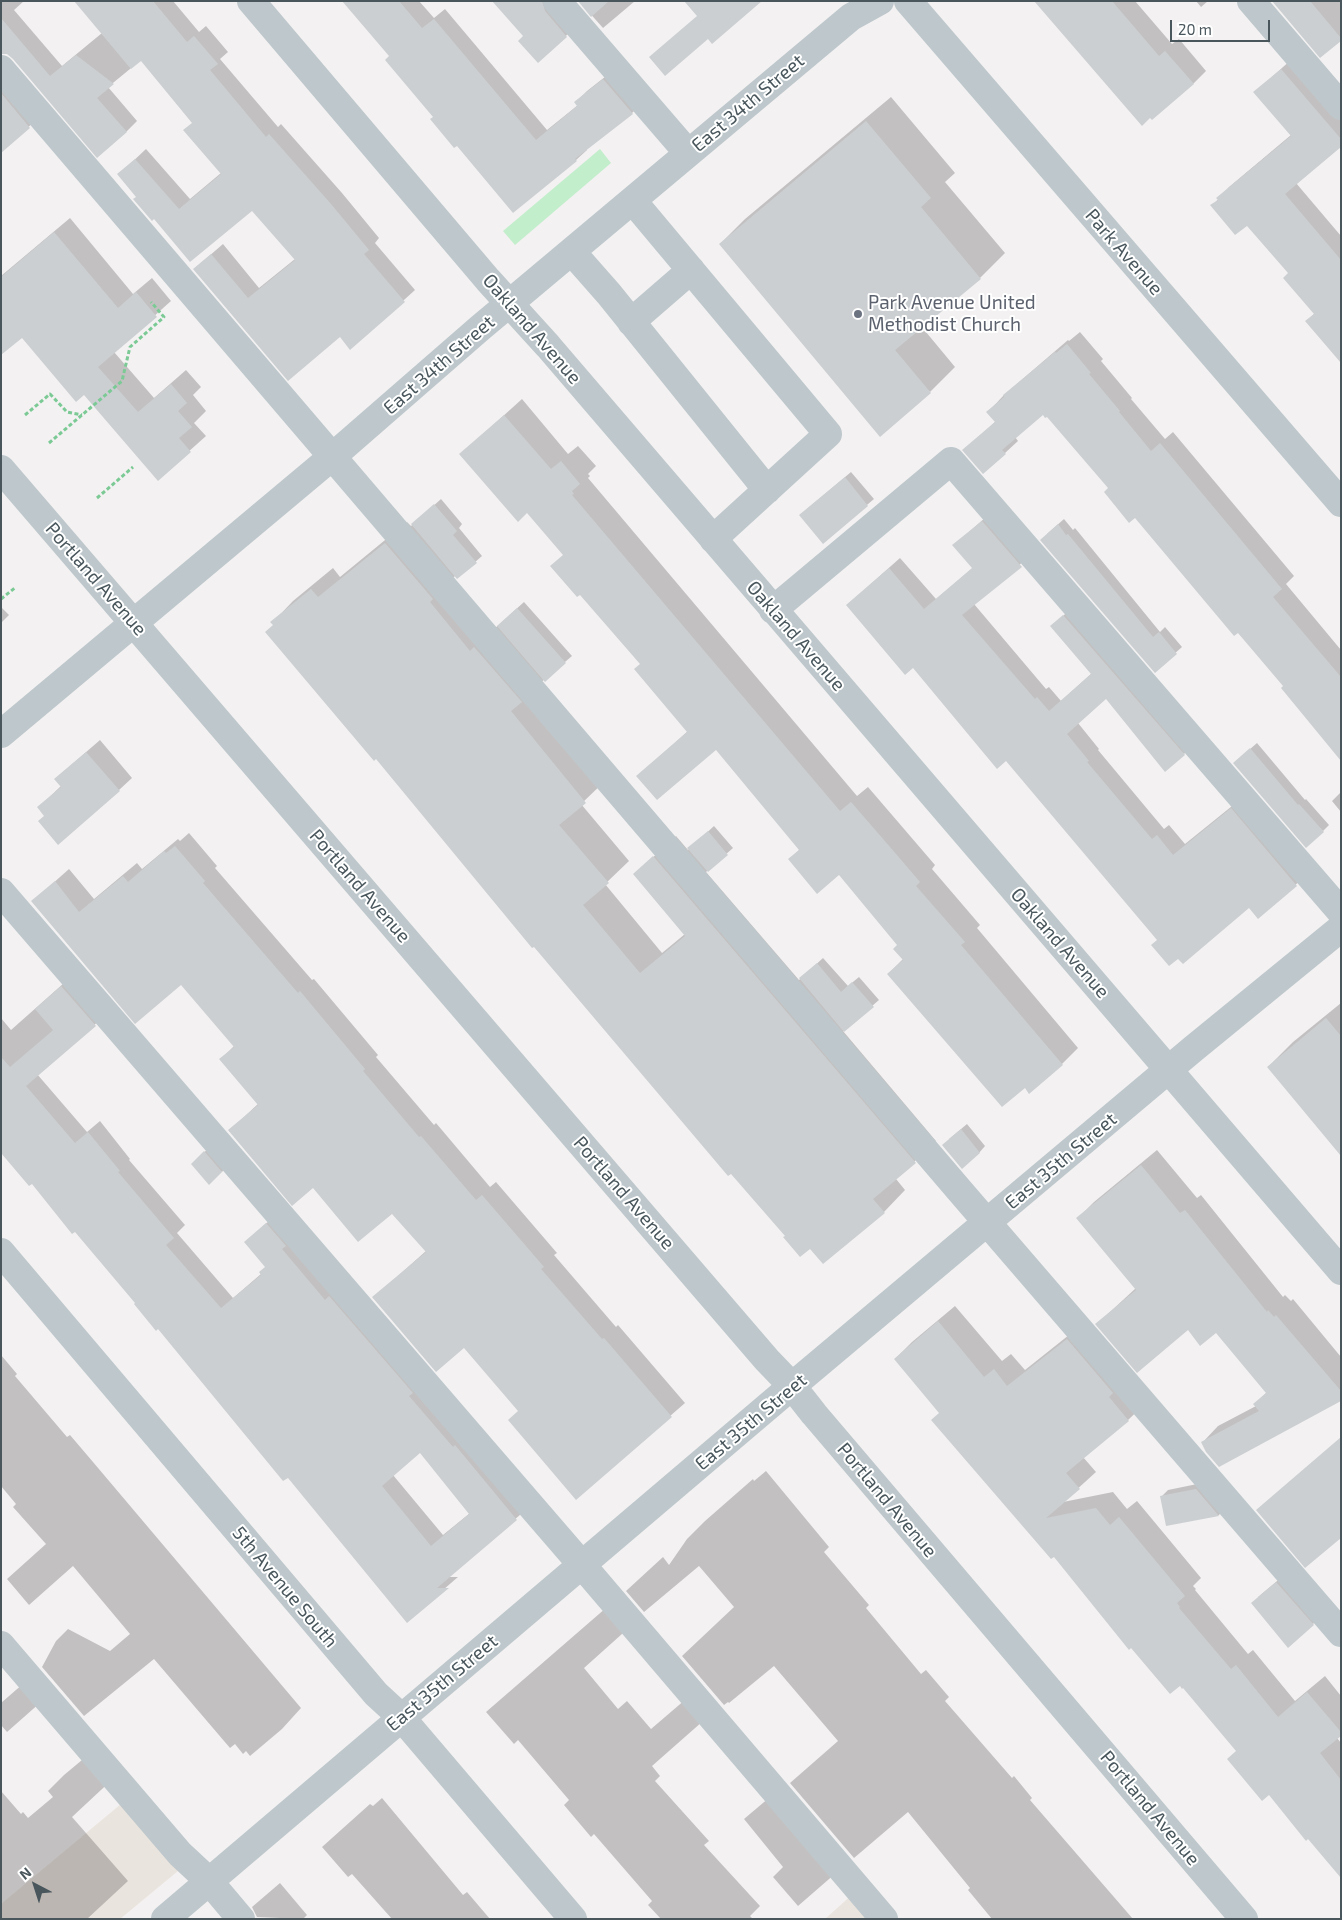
<!DOCTYPE html>
<style>
body{margin:0}
#map{position:relative;width:1342px;height:1920px;overflow:hidden;background:#f3f1f1;font-family:"Exo 2",sans-serif}
canvas{display:block}
.frame{position:absolute;inset:0;border:2px solid #49575d;pointer-events:none}
.north{position:absolute;left:10px;top:1860px;width:50px;height:50px;-webkit-text-stroke:4px #fff;paint-order:stroke;rotate:320deg;font-size:14px;font-weight:700;line-height:20px;text-align:center;color:#49575d}
.north::after{content:'';display:block;margin:auto;width:18px;height:22px;background:#49575d;clip-path:polygon(50% 0,100% 100%,50% 72%,0 100%)}
.scale{position:absolute;left:1170px;top:20px;width:100px;height:22px;box-sizing:border-box;border:2px solid #49575d;border-top:0;padding-left:6px;font-size:15px;line-height:18px;white-space:nowrap;color:#49575d;-webkit-text-stroke:4px #fff;paint-order:stroke}
</style>
<div id="map">
<canvas width="1342" height="1920"></canvas>
<div class="frame"></div>
<div class="north">N</div>
<div class="scale">20 m</div>
</div>
<script>
const c = document.querySelector('canvas').getContext('2d');
c.lineJoin = 'round';
function paint(path, color) { c.fillStyle = color; c.fill(path, 'evenodd'); }
const poly = rows => new Path2D(rows.map(r => 'M' + r).join(''));
function stroke(path, color, width, dash) { c.strokeStyle = color; c.lineWidth = width; c.lineCap = dash ? 'butt' : 'round'; c.setLineDash(dash || []); c.stroke(path); }
function write(font, color, halo, rows, align = 'center') {
  c.font = font + ' "Exo 2",sans-serif'; c.lineWidth = 4; c.setLineDash([]); c.textBaseline = 'middle'; c.strokeStyle = halo; c.fillStyle = color; for (const [text, x, y, turn = 0] of rows) {
    c.save(); c.translate(x, y); c.rotate((+turn || 0) * Math.PI / 180); c.textAlign = isNaN(turn) ? turn : align; if (halo) c.strokeText(text, 0, 0); c.fillText(text, 0, 0); c.restore();
  }
}
paint(poly([
 [127,1799,184,1866,120,1919,1,1919,1,1904],
 [855,1892,879,1919,825,1919]
]), '#eae4de');
paint(poly([
 [600,149,611,163,515,245,503,231]
]), '#c2eecb');
paint(poly([
 [1,1,24,1,14,10,62,66,102,33,76,1,173,1,199,32,206,26,228,52,220,59,278,127,281,124,342,193,379,238,375,243,415,290,351,348,340,336,288,379,194,269,223,244,259,288,295,259,252,209,191,260,137,196,130,164,146,149,190,199,221,173,193,123,141,60,108,87,137,121,126,132,6,53,1,53],
 [343,1,419,1,434,18,445,9,547,130,578,105,576,102,587,91,615,69,643,102,632,113,587,148,587,150,576,160,513,211,434,117,391,56],
 [494,1,557,1,578,25,538,61,524,36],
 [579,1,635,1,603,28],
 [1035,1,1135,1,1172,44,1179,39,1206,71,1193,84],
 [1196,1,1208,1,1201,7],
 [1273,1,1341,1,1341,39],
 [1292,59,1341,115,1341,145,1296,183,1341,236,1341,345,1307,321,1315,313,1289,273,1247,224,1212,206,1229,187,1291,135,1255,92],
 [1,70,41,116,10,143,1,132],
 [891,97,955,173,945,182,1005,253,980,278,921,326,955,367,930,392,720,244,745,219],
 [70,218,133,294,152,278,171,301,114,352,154,398,186,370,201,387,193,395,206,411,194,423,206,436,158,479,84,393,22,336,1,332,1,276],
 [1080,332,1103,359,1101,361,1132,398,1131,399,1165,439,1173,432,1294,576,1286,584,1341,650,1341,759,1285,686,1047,415,1043,413,1015,437,1018,441,1005,453,964,450,996,421,988,412,1004,395,1068,340,1069,341],
 [522,399,568,454,578,446,596,466,588,474,590,476,588,478,857,796,868,787,935,865,932,869,980,925,977,928,1078,1048,1062,1064,1025,1086,888,974,903,959,899,945,839,873,790,859,800,849,716,749,638,776,688,731,564,554,528,511,461,454],
 [851,472,874,499,823,542,807,509],
 [441,499,462,524,459,528,482,556,458,577,456,575,451,580,493,630,524,602,572,656,532,690,606,780,581,804,629,861,605,884,662,953,685,934,635,874,676,836,688,850,714,826,733,848,706,872,799,980,823,958,848,986,859,977,879,1000,843,1031,936,1141,896,1179,905,1190,884,1212,810,1247,786,1236,272,623,293,601,333,568,340,577,407,522,411,526],
 [994,510,1032,554,974,604,1046,689,1049,687,1061,701,1092,673,1052,626,1075,605,1195,743,1184,754,1106,697,1078,723,1099,749,1098,750,1164,829,1169,825,1185,844,1242,798,1308,874,1258,917,1249,907,1158,940,1006,759,913,666,847,605,900,558,936,599,973,568,954,545],
 [1064,519,1073,530,1075,528,1160,632,1165,627,1182,647,1155,671,1047,534],
 [1,607,9,615,1,623],
 [100,740,132,778,119,790,45,815,39,807,61,786,55,779],
 [1257,743,1305,800,1306,799,1329,825,1323,831,1241,757],
 [1341,792,1341,812,1332,801],
 [189,833,217,866,215,868,312,980,314,979,378,1055,376,1057,434,1125,436,1123,490,1187,496,1182,557,1253,554,1255,616,1327,618,1325,685,1403,576,1498,519,1411,465,1346,373,1298,426,1251,392,1212,313,1186,229,1131,259,1103,221,1059,235,1045,181,983,33,901,69,869,94,899,137,863,142,869,178,839,180,841],
 [73,975,107,1014,37,1074,87,1132,100,1121,130,1159,129,1160,185,1225,177,1233,233,1298,261,1274,266,1267,245,1242,278,1213,528,1508,448,1577,458,1577,407,1621,288,1476,1,1145,1,1018,11,1030],
 [420,1452,470,1513,443,1535,393,1475],
 [1341,1003,1341,1153,1268,1067,1293,1042],
 [967,1124,985,1146,979,1153,949,1139],
 [211,1146,228,1165,222,1172,198,1158],
 [1157,1150,1197,1198,1201,1195,1283,1297,1285,1295,1291,1301,1293,1299,1341,1357,1341,1400,1202,1443,1218,1426,1256,1406,1255,1404,1267,1392,1216,1331,1097,1324,1136,1288,1078,1218,1094,1202],
 [955,1306,1002,1361,1011,1354,1025,1370,1084,1323,1145,1404,1128,1420,1083,1457,1096,1472,1063,1502,1113,1492,1127,1509,1137,1501,1201,1578,1193,1586,1196,1589,1195,1590,1248,1654,1253,1650,1295,1701,1325,1676,1341,1696,1341,1734,1337,1738,1341,1743,1341,1876,1184,1686,941,1413,895,1359,912,1342],
 [1,1355,17,1374,15,1376,67,1437,70,1435,93,1462,301,1708,282,1729,250,1756,246,1751,243,1754,235,1744,230,1748,154,1659,84,1716,42,1667,56,1641,68,1629,110,1651,130,1634,73,1566,29,1605,7,1579,46,1544,13,1507,16,1504,1,1486],
 [766,1471,829,1547,824,1552,869,1605,866,1608,921,1674,926,1670,949,1697,945,1701,1012,1778,1014,1776,1032,1798,1030,1800,1133,1919,992,1919,968,1890,970,1888,908,1812,854,1858,790,1783,838,1741,774,1666,729,1703,728,1702,724,1705,682,1656,734,1607,699,1566,644,1612,626,1591,663,1557,669,1565,687,1539,705,1521,753,1479,754,1481],
 [1202,1483,1224,1509,1219,1515,1167,1524,1162,1496,1168,1490],
 [1283,1576,1319,1618,1313,1624,1258,1597],
 [614,1601,632,1625,584,1668,618,1709,627,1701,651,1729,693,1693,711,1714,652,1766,660,1776,655,1781,709,1841,704,1845,760,1906,750,1916,753,1919,661,1919,648,1905,652,1901,594,1834,591,1837,564,1805,569,1800,518,1740,514,1744,486,1712],
 [24,1683,41,1702,7,1732,1,1725,1,1703],
 [94,1750,116,1776,72,1817,128,1881,87,1919,1,1919,1,1791,21,1814,23,1812,28,1818,53,1797,48,1791,64,1775],
 [770,1797,836,1873,798,1906,773,1877,783,1867,744,1819],
 [382,1798,463,1895,467,1892,490,1919,392,1919,352,1874,348,1877,322,1847,370,1804,373,1806],
 [280,1883,307,1915,303,1919,257,1917,252,1907]
]), '#0003');
paint(poly([
 [74,1,153,1,187,42,194,36,218,64,210,70,266,137,269,134,331,204,369,250,364,254,405,302,350,350,340,337,288,381,193,269,211,254,248,298,295,260,252,211,190,262,154,219,152,221,133,199,136,197,117,174,135,159,179,209,221,174,183,130,192,123,141,61,131,69],
 [342,1,399,1,422,28,434,19,536,140,577,106,574,102,603,79,633,114,575,159,577,161,513,213,457,146,454,148,430,119,433,117,385,60,389,56],
 [492,1,542,1,545,11,567,37,538,63,518,41,523,36],
 [578,1,609,1,591,17],
 [684,1,762,1,712,44,708,39,665,76,649,57,697,16],
 [1034,1,1112,1,1159,56,1165,51,1194,84,1152,120,1150,118,1142,126],
 [1272,1,1310,1,1341,38,1341,41,1320,58],
 [1,18,50,76,76,55,114,84,97,98,127,132,97,158,13,59,7,54,1,54],
 [1281,69,1341,139,1341,147,1285,194,1341,260,1341,363,1305,321,1314,314,1283,278,1288,273,1247,226,1235,235,1210,205,1218,200,1216,198,1291,136,1253,92],
 [1,93,30,128,1,153],
 [866,121,931,198,921,207,981,279,895,350,931,393,880,437,719,244],
 [54,232,118,308,136,292,157,317,98,367,138,412,171,384,187,403,178,411,192,427,179,438,191,452,158,481,84,395,76,402,22,338,1,355,1,277],
 [1067,344,1091,373,1089,374,1120,411,1119,412,1151,451,1160,443,1282,589,1273,597,1341,677,1341,761,1281,688,1283,686,1238,633,1234,636,1135,518,1129,523,1104,492,1108,488,1047,417,1045,418,1043,415,1002,450,1006,454,983,474,962,450,995,422,986,412,1004,397,1003,395,1055,352,1056,353],
 [504,415,551,469,561,461,580,484,572,491,574,494,572,495,840,811,851,802,896,854,920,882,916,886,965,942,961,945,1063,1065,1029,1094,1025,1088,1002,1107,887,974,903,960,893,949,897,945,839,875,817,894,788,859,799,850,716,750,657,800,636,776,687,732,634,669,640,664,580,595,577,597,550,566,563,555,527,513,518,522,459,454],
 [845,477,868,506,823,544,799,515],
 [434,504,457,531,453,535,477,563,457,579,411,524],
 [982,521,1022,567,962,615,1035,699,1037,697,1049,711,1091,674,1050,626,1063,615,1185,755,1165,772,1106,699,1067,734,1089,761,1087,762,1152,839,1157,835,1173,855,1231,808,1297,886,1258,919,1249,908,1183,964,1178,959,1169,966,1151,945,1157,940,1006,761,997,769,913,668,905,675,846,605,889,568,924,609,972,568,952,545],
 [1058,524,1066,535,1068,534,1153,637,1159,632,1177,654,1155,673,1040,540],
 [385,543,433,599,430,602,470,651,474,647,522,702,511,711,586,803,559,825,609,883,583,905,640,973,685,936,633,874,653,856,916,1163,873,1199,885,1213,823,1264,810,1249,800,1257,783,1237,785,1236,731,1174,728,1176,534,947,532,948,376,759,374,761,265,632,273,625,270,622,311,589,318,597],
 [517,608,566,663,545,682,497,626],
 [1250,748,1298,805,1299,804,1324,832,1306,848,1233,763],
 [86,752,120,791,58,845,38,821,44,816,37,807,61,787,54,779],
 [708,831,728,855,708,872,687,848],
 [175,846,205,881,203,883,298,993,300,991,365,1069,363,1071,419,1137,421,1136,476,1200,482,1195,544,1267,541,1269,602,1339,604,1338,672,1417,576,1500,508,1420,518,1411,464,1348,436,1372,372,1297,426,1252,392,1214,358,1242,313,1188,292,1206,228,1130,258,1105,219,1059,234,1047,181,985,135,1024,31,901,55,881,79,912,123,876,128,882,164,851,166,853],
 [817,963,841,992,852,982,874,1007,844,1032,799,978],
 [61,986,96,1026,26,1086,75,1143,88,1132,120,1171,118,1172,174,1238,166,1245,221,1308,261,1275,259,1272,265,1267,244,1242,266,1223,286,1246,282,1249,325,1300,329,1296,413,1393,409,1396,453,1447,455,1445,517,1520,437,1588,449,1588,407,1623,288,1478,283,1481,158,1329,156,1331,134,1304,135,1303,75,1232,72,1234,32,1184,29,1186,1,1153,1,1057,10,1067,51,1032,53,1030,35,1009],
 [420,1453,469,1514,431,1546,382,1486],
 [1326,1018,1341,1036,1341,1156,1267,1067],
 [961,1129,980,1153,962,1169,942,1145],
 [204,1151,222,1172,209,1185,191,1164],
 [1141,1165,1180,1213,1185,1210,1267,1312,1268,1310,1274,1317,1276,1315,1341,1391,1341,1401,1219,1467,1206,1452,1201,1442,1259,1411,1253,1404,1266,1393,1216,1333,1200,1346,1188,1330,1137,1373,1095,1324,1136,1290,1076,1218],
 [938,1321,984,1377,994,1369,1007,1386,1067,1339,1113,1393,1109,1397,1129,1421,1066,1473,1080,1489,1046,1518,1096,1508,1110,1525,1119,1517,1185,1596,1177,1603,1180,1607,1179,1608,1231,1669,1236,1665,1278,1717,1307,1692,1341,1732,1341,1736,1320,1753,1341,1780,1341,1878,1308,1839,1306,1841,1269,1795,1262,1801,1227,1759,1236,1751,1183,1688,1182,1689,1180,1686,1170,1694,1131,1648,1129,1650,1054,1557,1051,1559,931,1420,939,1413,894,1359],
 [1341,1437,1341,1538,1305,1568,1256,1510],
 [1196,1489,1219,1516,1166,1526,1160,1496],
 [1276,1582,1314,1625,1288,1648,1251,1603]
]), '#cbcfd2');
stroke(poly([
 [25,415,50,394,67,412,82,415],
 [49,443,122,381,130,347,164,317,151,302],
 [97,498,133,467],
 [1,599,16,587]
]), '#7bca95', 3, [4, 2.5]);
stroke(poly([
 [251,1,488,280,548,346,1341,1271],
 [557,1,688,153],
 [908,1,1341,503],
 [1251,1,1341,106],
 [1,69,960,1191,1341,1633],
 [633,201,828,434,713,539],
 [572,252,609,294,767,490],
 [631,322,691,270],
 [1,469,767,1360,792,1386,814,1414,1244,1919],
 [773,610,951,461,1341,912],
 [1,734,333,456,480,328,851,17,880,1],
 [1,892,582,1565,884,1919],
 [1,1252,376,1694,401,1717,573,1919],
 [1,1645,180,1854,209,1881,241,1919],
 [165,1919,792,1386,1193,1049,1341,928]
]), '#bdc7cc', 28);
for (const [x, y, r, color] of [
 [858,314,5,"#6b7280"]
]) { const dot = new Path2D(); dot.arc(x, y, r, 0, 2 * Math.PI); c.fillStyle = color; c.fill(dot); stroke(dot, '#fff', 2); }
write('19px', '#49575d', '#fff', [
 ["East 34th Street",748,103,-40],
 ["Park Avenue",1124,252,49],
 ["Oakland Avenue",532,329,49],
 ["East 34th Street",439,365,-41],
 ["Portland Avenue",96,579,49],
 ["Oakland Avenue",796,636,49],
 ["Portland Avenue",360,886,49],
 ["Oakland Avenue",1060,943,49],
 ["East 35th Street",1061,1161,-40],
 ["Portland Avenue",624,1193,49],
 ["East 35th Street",751,1422,-40],
 ["Portland Avenue",887,1500,50],
 ["5th Avenue South",285,1587,50],
 ["East 35th Street",442,1683,-40],
 ["Portland Avenue",1150,1808,50]
]);
write('19px', '#5b616d', '#fff', [
 ["Park Avenue United",868,303],
 ["Methodist Church",868,325]
], 'left');
</script>
